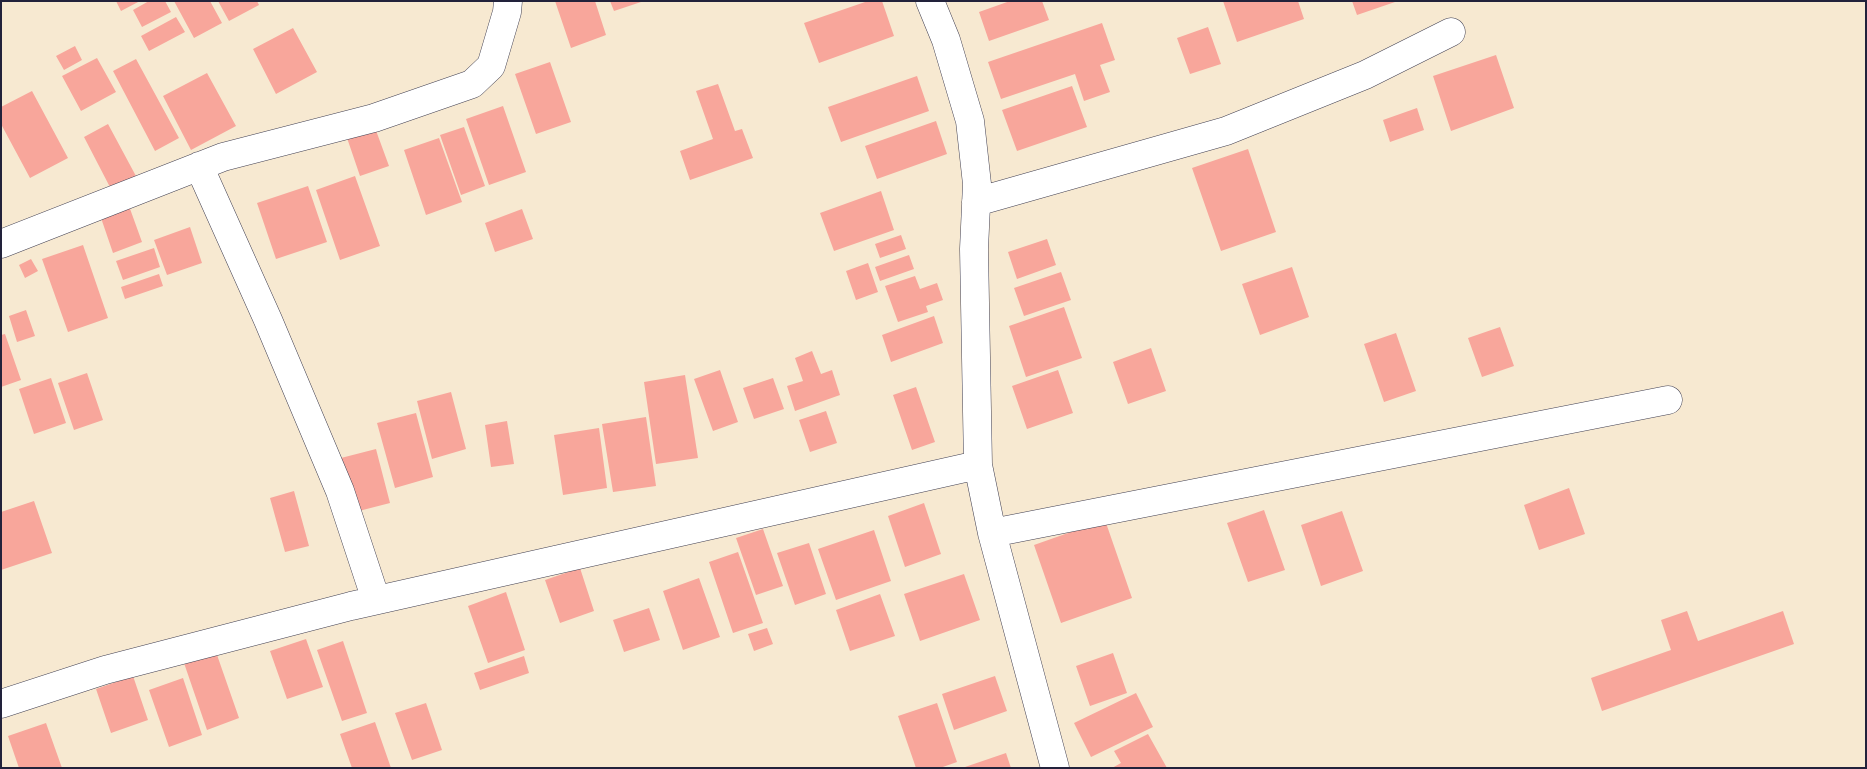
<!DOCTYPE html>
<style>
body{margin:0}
#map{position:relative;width:1867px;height:769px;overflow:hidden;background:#f7e9d1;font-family:"Indie Flower",sans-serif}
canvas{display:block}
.frame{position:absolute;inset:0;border:2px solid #22223b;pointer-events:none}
</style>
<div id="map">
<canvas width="1867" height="769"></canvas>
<div class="frame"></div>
</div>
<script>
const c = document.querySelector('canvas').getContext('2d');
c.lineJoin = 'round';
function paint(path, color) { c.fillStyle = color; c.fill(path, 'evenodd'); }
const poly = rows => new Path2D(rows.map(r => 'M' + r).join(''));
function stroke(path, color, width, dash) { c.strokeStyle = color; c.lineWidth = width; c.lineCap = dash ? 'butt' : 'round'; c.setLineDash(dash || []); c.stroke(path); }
paint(poly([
 [116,1,140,1,121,11],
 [149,1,165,1,171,12,142,27,133,10],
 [174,1,210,1,222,23,194,38],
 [218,1,257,1,259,5,229,21],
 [555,1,595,1,606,35,571,48],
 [610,1,641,1,641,2,614,11],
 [868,1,882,1,894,36,819,63,804,23],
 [1010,1,1042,1,1049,20,989,41,979,12],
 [1223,1,1298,1,1304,19,1237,42],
 [1352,1,1395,1,1395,2,1357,15],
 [176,17,185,32,149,51,141,36],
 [1102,23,1115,60,1100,65,1110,92,1084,101,1075,74,1001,99,988,62],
 [1208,27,1221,64,1190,74,1177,38],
 [293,28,317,72,276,94,253,49],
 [75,46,82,60,64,70,56,56],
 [1496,55,1514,108,1451,131,1433,76],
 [97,58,116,92,81,111,62,76],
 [136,59,179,138,155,151,113,71],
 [550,62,571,122,536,134,515,74],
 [207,73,236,126,191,150,163,96],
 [917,76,929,111,841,142,828,107],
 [718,84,735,131,742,129,753,158,690,180,680,151,713,139,696,91],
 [1072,86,1087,127,1017,151,1002,110],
 [32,91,68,158,30,178,1,124,1,107],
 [503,106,526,172,489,185,466,119],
 [1417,108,1424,130,1390,142,1383,120],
 [936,121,947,154,877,179,865,146],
 [108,124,137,178,112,191,84,137],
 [374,125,389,166,360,176,346,135],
 [464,127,485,186,461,195,440,135],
 [439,138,462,202,426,215,404,150],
 [1248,149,1276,232,1221,251,1192,168],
 [355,176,380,246,340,260,316,190],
 [308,186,327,242,276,259,257,203],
 [881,191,894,230,834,251,820,213],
 [129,206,142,242,113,253,100,215],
 [522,209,533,239,495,252,485,223],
 [190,227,202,263,167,275,154,240],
 [901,235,906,249,880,258,875,244],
 [1047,239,1056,265,1017,279,1008,252],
 [83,245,108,318,68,332,42,259],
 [154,248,160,267,123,280,116,261],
 [909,255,914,269,880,281,875,267],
 [31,259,38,271,25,278,19,265],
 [868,263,878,292,856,300,846,271],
 [1292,267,1309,317,1260,335,1242,284],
 [1061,272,1071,300,1024,316,1014,288],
 [159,274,163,286,125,299,121,287],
 [915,276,920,289,937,283,943,300,926,306,928,312,898,322,885,286],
 [1064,307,1082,358,1026,377,1009,326],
 [26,310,35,336,17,342,9,316],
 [934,316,943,343,891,362,882,335],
 [1500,327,1514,366,1482,377,1468,338],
 [1396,333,1416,391,1384,402,1364,344],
 [5,334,21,380,1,387,1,335],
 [1151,348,1166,391,1128,404,1113,362],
 [812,351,821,374,832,370,840,395,795,411,787,386,803,381,795,358],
 [720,370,738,422,713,431,694,379],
 [1058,370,1073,413,1027,429,1012,386],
 [87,373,103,420,74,430,58,383],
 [685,375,698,458,656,464,644,382],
 [51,378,66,423,34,434,19,389],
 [773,378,784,409,754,419,743,388],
 [916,387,935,442,912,450,893,395],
 [451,392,466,449,432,459,417,401],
 [826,411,837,443,810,452,799,420],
 [416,413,433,477,395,488,377,423],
 [646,417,656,486,613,492,602,424],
 [507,421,514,464,491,467,485,425],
 [599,428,607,488,563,495,554,435],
 [376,449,390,503,355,512,341,458],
 [1569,488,1585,534,1539,550,1524,505],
 [294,491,309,546,285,552,270,498],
 [34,501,52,553,1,570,1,512],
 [924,503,941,554,905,567,888,516],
 [1264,510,1285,570,1248,582,1227,523],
 [1342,511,1363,571,1321,586,1301,525],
 [1105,520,1132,598,1061,623,1034,545],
 [763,529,783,586,756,595,736,538],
 [874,530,891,581,836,600,818,549],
 [809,543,826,594,795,605,777,553],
 [738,552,763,623,733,633,709,562],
 [580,568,594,611,560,623,545,580],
 [964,574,980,620,920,641,904,594],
 [699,578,720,637,683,650,663,591],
 [506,592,525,650,488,663,468,606],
 [880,594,895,636,850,651,836,610],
 [649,608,660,640,624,652,613,620],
 [1687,611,1698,641,1783,611,1794,644,1602,711,1591,678,1671,650,1661,620],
 [767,628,773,644,754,651,748,634],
 [306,639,323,687,287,699,270,651],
 [343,641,367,713,342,721,317,650],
 [216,652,239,718,207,730,184,663],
 [1113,653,1127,693,1090,706,1076,666],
 [524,656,529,673,480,690,474,673],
 [133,676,148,720,111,733,96,689],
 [995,676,1007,711,954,730,942,694],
 [183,678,202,735,169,747,149,690],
 [1136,693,1153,727,1091,757,1074,723],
 [426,703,442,750,412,760,395,713],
 [937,703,957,762,940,768,916,768,898,716],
 [375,722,391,768,352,768,340,734],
 [46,723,62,768,19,768,8,736],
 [1148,734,1167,768,1112,768,1121,763,1114,751],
 [1006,753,1011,768,965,768,965,767]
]), '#f8a69b');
const street = poly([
 [930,1,946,40,970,121,977,184,974,249,978,465],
 [199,166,268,320,340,491,376,600],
 [976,202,1226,131,1365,75,1451,32],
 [1,244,223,157,374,118,472,84,491,66,507,12,508,1],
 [992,533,1668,400],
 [1,704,105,670,351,606,978,465,992,533,1055,768]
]);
stroke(street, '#424052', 29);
stroke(street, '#fff', 28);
</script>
